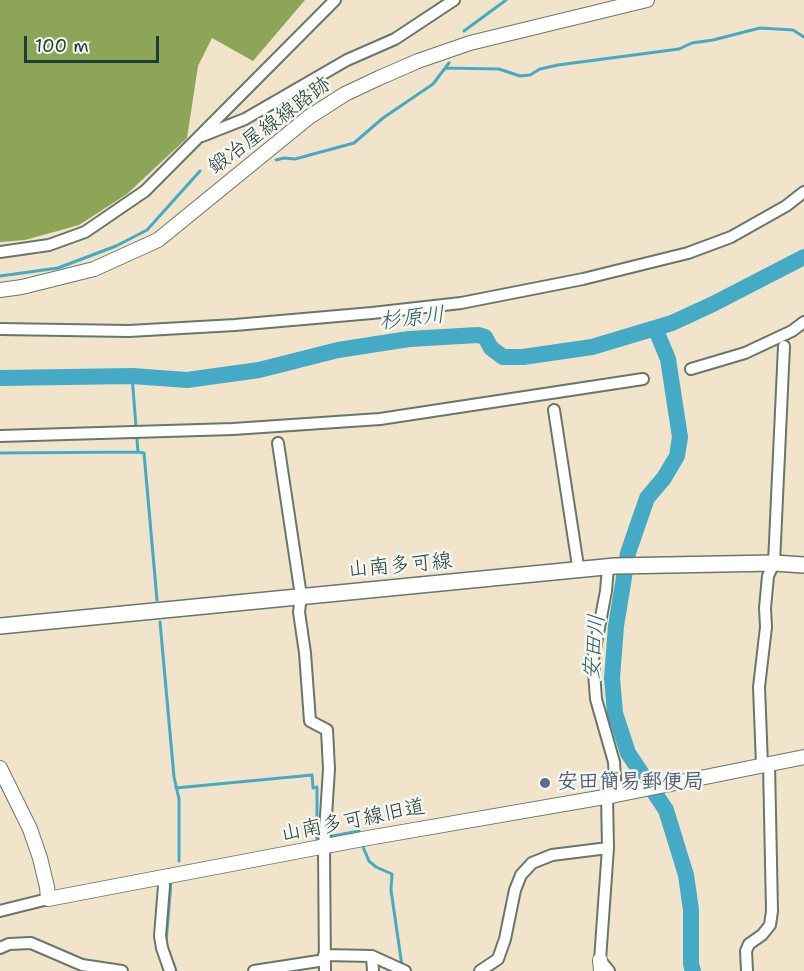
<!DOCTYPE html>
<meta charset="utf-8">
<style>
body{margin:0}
#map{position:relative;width:804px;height:971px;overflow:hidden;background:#f1e4cb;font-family:"Shantell Sans",sans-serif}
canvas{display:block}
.scale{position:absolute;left:24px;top:36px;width:135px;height:27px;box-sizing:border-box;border:3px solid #1f3d34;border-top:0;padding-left:8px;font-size:18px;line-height:21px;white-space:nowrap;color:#1f3d34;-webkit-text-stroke:4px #f6f6f2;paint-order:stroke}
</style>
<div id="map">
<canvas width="804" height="971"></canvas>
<div class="scale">100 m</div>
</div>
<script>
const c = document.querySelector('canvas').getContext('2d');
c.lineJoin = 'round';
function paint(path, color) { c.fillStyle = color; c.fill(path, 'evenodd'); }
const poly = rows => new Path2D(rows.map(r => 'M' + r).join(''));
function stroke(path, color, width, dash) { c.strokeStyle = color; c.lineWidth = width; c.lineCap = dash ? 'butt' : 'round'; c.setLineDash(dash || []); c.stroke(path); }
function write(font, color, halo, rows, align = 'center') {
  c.font = font + ' "Shantell Sans","Klee One",sans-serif'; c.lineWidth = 5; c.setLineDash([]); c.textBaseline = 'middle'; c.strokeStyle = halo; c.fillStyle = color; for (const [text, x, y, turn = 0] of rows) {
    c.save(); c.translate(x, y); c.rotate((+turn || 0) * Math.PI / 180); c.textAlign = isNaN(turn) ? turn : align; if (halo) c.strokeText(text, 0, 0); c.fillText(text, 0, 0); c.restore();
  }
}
paint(poly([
 [0,0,305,0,253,61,212,38,198,66,187,138,127,194,79,225,25,240,0,242]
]), '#8ca557');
stroke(poly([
 [464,31,506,0],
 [446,68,499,69,520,76,530,75,540,69,558,65,679,49,692,43,713,40,760,28,793,30,804,37],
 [276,160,284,158,295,159,354,143,383,118,433,84,449,63],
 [0,276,58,268,116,246,147,230,200,171],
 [132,376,138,452,144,453,157,600],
 [0,453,138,452],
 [160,622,174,777,179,799,179,861],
 [176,788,312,775,313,788,317,787,317,840,322,839],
 [328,837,359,831],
 [363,847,369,861,376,867,392,874,391,890,402,966],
 [171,882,166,943,176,971]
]), '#45aac5', 3);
stroke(poly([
 [655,328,668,359,680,437,677,456,664,478,647,498,628,553,616,626,612,678,615,713,628,753,666,810,686,875,691,910,691,964,693,971],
 [0,378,132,376,187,380,259,370,338,350,409,339,478,335,485,337,491,348,503,357,523,357,592,347,672,323,713,304,804,257]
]), '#45aac5', 16);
const minor = poly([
 [202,136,245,119,347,60,395,39,454,0],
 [0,252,49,245,85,232,145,191,335,0],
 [0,329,129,331,235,325,372,313,461,303,583,279,688,253,731,237,786,206,804,192],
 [691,369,745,353,792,331,804,322],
 [554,410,578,566,576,570],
 [0,436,233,429,380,419,643,379],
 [278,443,301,596,299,612,305,653,310,721,327,730,329,769,324,847,325,971],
 [608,567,606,591,593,659,596,699,614,762,616,795],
 [762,765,759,687,766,627,765,608,768,576,774,563,784,346],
 [607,796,608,848,600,960,609,971],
 [162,878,164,886,160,936,162,948,170,971],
 [0,911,48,899],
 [0,948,9,944,31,943,82,965,122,971],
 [324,955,372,956,405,971],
 [372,956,373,971],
 [254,971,325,960],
 [480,971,498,959,505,939,515,890,521,875,532,863,552,855,608,848],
 [747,971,746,951,749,944,762,935,770,925,772,911,769,764]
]);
const tertiary = poly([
 [0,290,22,287,94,269,158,240,309,117,345,94,379,78,418,61,470,43,647,0],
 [0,768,30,829,40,858,47,887,48,899,368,838,616,795,804,757],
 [600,960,601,971]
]);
const secondary = poly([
 [0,626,615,566,774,563,804,565]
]);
stroke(minor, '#687769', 14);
stroke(tertiary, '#687769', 16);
stroke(secondary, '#687769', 18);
stroke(minor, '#fff', 10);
stroke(tertiary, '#fff', 14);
stroke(secondary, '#fff', 15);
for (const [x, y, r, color] of [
 [545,783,6,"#5c6f8a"]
]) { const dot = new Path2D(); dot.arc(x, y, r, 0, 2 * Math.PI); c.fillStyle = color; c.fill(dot); stroke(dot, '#f6f6f2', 2); }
write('21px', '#1f3d34', '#f6f6f2', [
 ["鍛冶屋線線路跡",270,126,-37],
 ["山南多可線",400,566,-5],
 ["山南多可線旧道",353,821,-11]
]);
write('bold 21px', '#4e5e75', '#f6f6f2', [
 ["安田簡易郵便局",557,783]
], 'left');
write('italic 22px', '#2a5e60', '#f6f6f2', [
 ["杉原川",412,319,-6],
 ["安田川",595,647,-85]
]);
</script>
